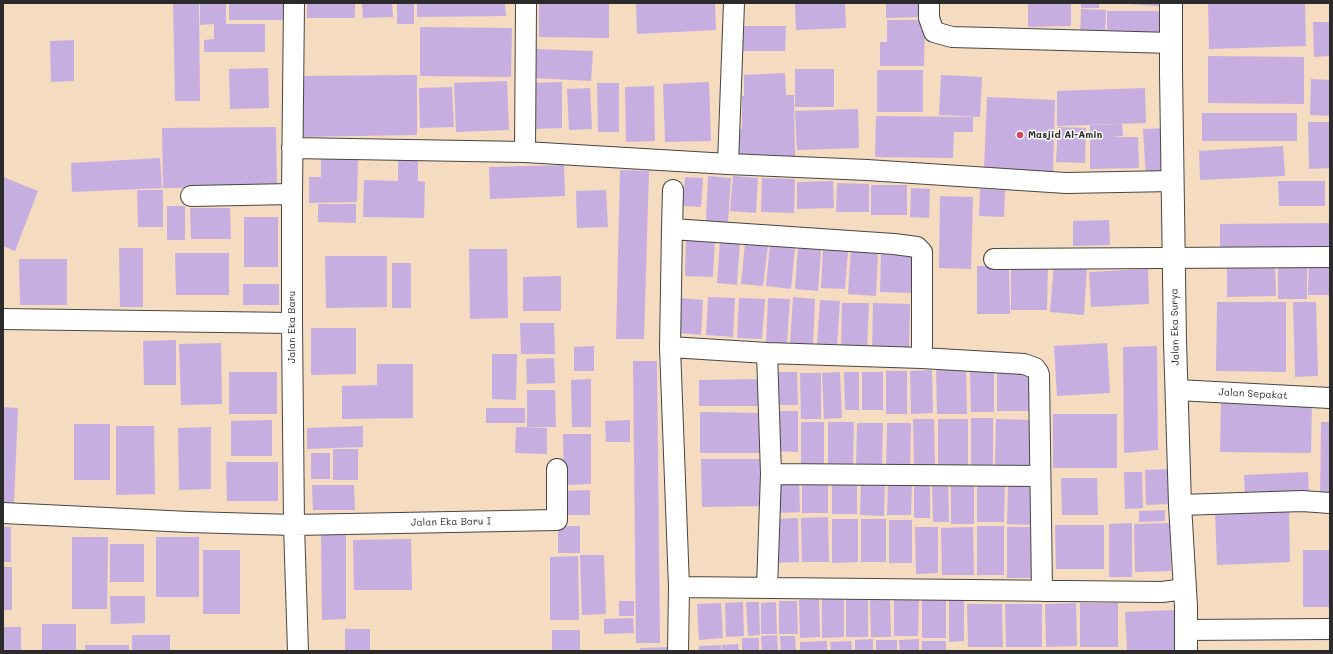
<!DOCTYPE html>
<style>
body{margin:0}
#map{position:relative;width:1333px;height:654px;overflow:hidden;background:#f5dbbf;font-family:Mali,sans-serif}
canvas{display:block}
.frame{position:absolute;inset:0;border:4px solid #2b2b2b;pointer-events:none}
</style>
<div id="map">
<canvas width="1333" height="654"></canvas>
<div class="frame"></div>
</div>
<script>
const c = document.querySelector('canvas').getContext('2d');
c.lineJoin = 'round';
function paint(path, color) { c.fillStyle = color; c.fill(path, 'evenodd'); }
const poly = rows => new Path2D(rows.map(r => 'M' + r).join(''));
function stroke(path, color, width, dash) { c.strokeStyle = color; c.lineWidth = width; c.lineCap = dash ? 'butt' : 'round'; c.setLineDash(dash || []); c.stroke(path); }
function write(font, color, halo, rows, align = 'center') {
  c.font = font + ' Mali,sans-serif'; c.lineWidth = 3; c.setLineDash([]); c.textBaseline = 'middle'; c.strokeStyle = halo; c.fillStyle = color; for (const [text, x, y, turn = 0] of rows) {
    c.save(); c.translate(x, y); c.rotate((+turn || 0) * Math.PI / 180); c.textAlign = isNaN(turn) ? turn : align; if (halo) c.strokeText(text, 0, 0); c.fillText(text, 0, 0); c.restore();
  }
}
paint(poly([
 [173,3,199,3,200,101,175,101],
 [200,3,226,3,226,24,219,24,265,24,265,52,204,52,204,40,214,39,214,24,200,25],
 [229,3,283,3,283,20,229,20],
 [307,3,355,3,355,18,307,18],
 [362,3,392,3,393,17,363,18],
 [397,3,414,3,414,24,397,24],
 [417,3,505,3,506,16,417,17],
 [539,3,609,3,609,38,539,37],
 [636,3,715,3,716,30,637,34],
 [795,3,845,3,846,28,796,30],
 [886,3,923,3,923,17,886,18],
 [1028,3,1071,3,1071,26,1028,27],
 [1081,3,1099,3,1099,8,1081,8],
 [1129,3,1169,3,1169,7,1129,4],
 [1208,3,1305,3,1306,46,1209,49],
 [1081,9,1106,10,1105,40,1080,40],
 [1107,11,1161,11,1161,41,1107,40],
 [887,20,925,20,924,66,880,66,880,42,887,42],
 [1313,22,1330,22,1330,56,1314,57],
 [740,26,786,26,785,51,740,51],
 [420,27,512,28,511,77,420,76],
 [74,40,74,81,51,82,50,41],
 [535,49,593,51,591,81,534,78],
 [1208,56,1304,57,1304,104,1208,103],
 [268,68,269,108,230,109,229,69],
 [795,69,834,69,834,107,795,107],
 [877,70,923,70,923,112,877,112],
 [785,73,786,95,794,95,795,156,738,157,738,129,742,129,742,96,744,96,744,75],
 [417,75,417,135,297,137,296,76],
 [941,75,982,77,980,117,939,115],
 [1311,79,1330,80,1330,116,1310,115],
 [507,81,509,130,456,132,454,83],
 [562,82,562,128,534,129,532,83],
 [709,82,711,141,665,142,663,84],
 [597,83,619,83,619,132,598,132],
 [654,86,655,141,626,142,625,87],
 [452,87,454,127,420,128,419,88],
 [590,88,592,129,569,130,567,89],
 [1145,88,1146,123,1057,126,1057,91],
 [987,97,1055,100,1053,173,984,170],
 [858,109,859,148,797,150,795,111],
 [1202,113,1297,113,1297,141,1202,141],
 [876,116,973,117,973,132,954,132,953,158,875,157],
 [1308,122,1330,122,1330,168,1309,169],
 [1122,124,1123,136,1110,137,1138,137,1139,168,1090,169,1090,125],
 [276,127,277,187,163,188,162,128],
 [1058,127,1086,128,1085,163,1056,162],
 [1171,128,1172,143,1161,144,1163,177,1146,178,1143,129],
 [1283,146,1285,176,1200,180,1199,151],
 [321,156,358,156,357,202,309,203,309,177,321,177],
 [398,156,418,156,418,181,425,182,424,218,363,217,364,180,398,181],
 [160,158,162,188,72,192,71,163],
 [564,165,565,196,490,199,489,167],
 [620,170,649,171,644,339,616,339],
 [708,176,731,178,728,222,706,221],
 [733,176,758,178,756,213,730,211],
 [3,177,38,191,15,251,3,246],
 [685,177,703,178,701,207,683,206],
 [762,178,795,179,794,213,761,212],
 [833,181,834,208,797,209,797,182],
 [1278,181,1325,181,1325,206,1279,206],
 [837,183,869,184,869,212,836,212],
 [871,185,907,185,907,215,871,215],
 [911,188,930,189,929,218,910,217],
 [980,189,1005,190,1004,217,979,216],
 [137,190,163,190,163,227,138,227],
 [606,190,608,227,577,228,576,191],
 [940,196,973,197,971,269,939,268],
 [318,204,356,204,356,223,318,222],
 [167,206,185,206,185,240,167,240],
 [190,208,230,208,231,239,191,239],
 [244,217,278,217,278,267,244,267],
 [1109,220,1110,245,1073,246,1073,221],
 [1330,223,1330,252,1220,253,1220,224],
 [686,238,715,239,713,277,685,276],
 [720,240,740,241,737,285,717,283],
 [745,243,768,245,763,286,741,284],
 [770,244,795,247,791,289,766,286],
 [119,248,143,248,143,307,120,307],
 [798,248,821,250,818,291,795,289],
 [469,249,507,249,508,318,470,319],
 [823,249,848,251,845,289,821,288],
 [851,249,878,251,876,296,848,294],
 [175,253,229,253,229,295,176,295],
 [881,253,912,255,911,293,880,292],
 [325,256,387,256,387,307,326,308],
 [19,259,67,259,67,305,20,305],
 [1309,261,1330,262,1330,295,1308,295],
 [392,263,411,263,411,308,392,308],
 [1275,263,1276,296,1227,297,1227,264],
 [1278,263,1307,263,1307,299,1278,299],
 [1054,264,1087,267,1084,315,1050,312],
 [977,266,1009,266,1010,314,977,314],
 [1011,266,1048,266,1047,310,1011,310],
 [1148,269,1149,304,1091,307,1089,272],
 [561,276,561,311,523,311,523,277],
 [243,284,279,284,279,305,243,305],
 [708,297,735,298,733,337,706,335],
 [793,297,815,299,813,345,790,344],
 [680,298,703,300,701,335,678,333],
 [739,298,765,299,762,339,737,338],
 [768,298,790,299,787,343,766,342],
 [820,300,840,301,837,347,817,345],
 [1217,302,1286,302,1286,372,1216,371],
 [1293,302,1316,302,1318,376,1295,377],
 [842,303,869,303,867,349,841,348],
 [873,303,910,304,909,351,872,350],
 [520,323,554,323,555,354,521,354],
 [311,328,356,328,356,374,311,375],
 [176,340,176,385,144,385,143,341],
 [221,343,222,404,181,405,179,344],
 [1107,343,1110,393,1057,396,1054,346],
 [594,346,594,371,574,371,574,347],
 [1157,346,1158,450,1124,453,1123,347],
 [492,354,517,354,516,400,492,399],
 [554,358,555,383,527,384,526,359],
 [633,361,657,361,660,643,636,643],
 [377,364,413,364,413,418,342,419,342,386,377,385],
 [966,369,967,414,937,414,936,370],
 [970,369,994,369,994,412,971,412],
 [997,369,1030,369,1031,411,997,411],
 [932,370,933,413,911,414,910,371],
 [886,371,907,371,907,414,886,414],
 [229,372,277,372,277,414,229,414],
 [776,372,797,372,798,405,776,405],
 [840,372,842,418,824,419,822,373],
 [844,372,859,372,859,410,845,410],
 [862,372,883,372,883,410,862,410],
 [800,373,821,373,821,419,801,419],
 [591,379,591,427,572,427,571,380],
 [761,379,761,406,699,406,699,380],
 [527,390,555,390,556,427,527,427],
 [1221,401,1312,402,1311,453,1220,452],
 [3,407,18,408,14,504,3,504],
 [486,408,525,408,525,423,486,423],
 [776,411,798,411,798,452,776,451],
 [700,412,768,413,767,453,700,453],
 [1053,414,1117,414,1117,468,1053,468],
 [971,418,993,418,993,470,971,469],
 [913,419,934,419,935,466,914,467],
 [938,419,968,419,968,468,938,468],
 [996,419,1034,420,1034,470,995,470],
 [272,420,272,456,231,456,231,421],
 [630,420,630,442,606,442,605,421],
 [801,422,824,422,824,468,801,468],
 [828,422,854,422,853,468,828,468],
 [1321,422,1330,422,1330,497,1320,497],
 [857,423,883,423,882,468,856,468],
 [887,423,911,423,910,471,886,470],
 [74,424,110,424,110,480,74,480],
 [116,426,154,426,155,494,116,495],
 [363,426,363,447,307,449,307,428],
 [211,427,211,489,179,490,178,428],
 [516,427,547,428,547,454,515,453],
 [563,434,591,434,591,484,564,485],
 [333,449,358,449,358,480,333,480],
 [311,453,330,453,330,479,311,479],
 [701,459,768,459,768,506,702,507],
 [226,462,278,462,278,501,227,501],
 [1171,469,1172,504,1146,505,1145,470],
 [1124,472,1142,472,1143,508,1125,509],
 [1308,472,1309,492,1245,495,1244,475],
 [1061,478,1097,478,1098,515,1062,515],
 [888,479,912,480,911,515,887,515],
 [799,480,800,512,776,513,775,481],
 [951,480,974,480,974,524,951,524],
 [832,481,857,481,857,514,832,514],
 [861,481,885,482,884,516,860,515],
 [932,482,948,482,949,522,933,522],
 [802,483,828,483,828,513,802,513],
 [914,483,930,483,930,518,914,518],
 [1008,484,1035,485,1034,525,1007,524],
 [312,485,354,485,355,510,313,510],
 [977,485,1005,485,1004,522,977,522],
 [590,490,590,515,563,515,563,491],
 [1289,509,1290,562,1217,565,1215,512],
 [1165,510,1165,521,1139,522,1139,511],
 [828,517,829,562,802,562,801,518],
 [798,518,799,562,775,563,774,519],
 [832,519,858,519,858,562,832,563],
 [861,519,886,519,886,562,861,562],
 [889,520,912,520,912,563,889,563],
 [1132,523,1132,577,1109,577,1109,524],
 [1170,523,1171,571,1135,572,1134,524],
 [1055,525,1104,525,1104,569,1056,569],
 [558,526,580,526,580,553,558,553],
 [977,526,1004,526,1004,575,977,575],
 [3,527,11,527,11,562,3,562],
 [915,527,938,527,938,573,916,574],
 [973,527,974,575,942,575,941,528],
 [1007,527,1035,527,1034,578,1007,578],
 [321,534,346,534,346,619,322,620],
 [72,537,108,537,107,609,72,609],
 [156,537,199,537,199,597,156,597],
 [411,539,412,590,354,590,353,540],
 [110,544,144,544,144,582,110,582],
 [203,550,240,550,240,614,203,614],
 [1303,550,1330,550,1330,607,1303,607],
 [580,555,604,555,606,614,582,615],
 [578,556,579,620,550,620,550,557],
 [3,567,12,567,12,610,3,610],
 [110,596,145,596,145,623,111,624],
 [868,598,868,637,846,637,846,599],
 [890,598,891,637,871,637,870,599],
 [894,598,919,598,918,636,894,636],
 [922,598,946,598,946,638,922,638],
 [819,599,820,637,800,638,799,600],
 [822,599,844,599,844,637,822,638],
 [949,600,964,600,964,641,949,642],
 [619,601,634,601,634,616,619,616],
 [779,601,797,601,798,634,779,634],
 [743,602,744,636,726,637,725,603],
 [746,602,759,602,760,635,748,636],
 [776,602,777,634,761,634,761,603],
 [721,603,723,638,699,640,697,604],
 [1076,603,1077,646,1046,647,1045,604],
 [1080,603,1118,603,1118,647,1080,647],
 [967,604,1002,604,1003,647,968,647],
 [1005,604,1042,604,1042,647,1006,647],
 [1174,610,1175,651,1127,651,1125,612],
 [633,618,634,633,604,634,604,619],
 [42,624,76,624,76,651,42,651],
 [3,627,21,627,21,651,3,651],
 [345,629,370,629,370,651,345,651],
 [552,630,580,630,580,651,552,651],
 [132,635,170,635,170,651,132,651],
 [777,635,778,651,762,651,761,636],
 [780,636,795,636,796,651,781,651],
 [742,638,759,638,759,651,742,651],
 [873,639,873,651,855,651,855,640],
 [919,639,919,651,900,651,899,640],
 [876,640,897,640,897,651,876,651],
 [827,641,827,651,800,651,800,642],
 [851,641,852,651,831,651,830,642],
 [922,641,946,641,946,651,922,651],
 [738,644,739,651,722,651,722,645],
 [85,645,129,645,129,651,85,651],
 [721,645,721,651,699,651,699,646],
 [672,647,672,651,640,651,640,648]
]), '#c7aee1');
const street = poly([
 [294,3,292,194,292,323,294,525,298,651],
 [929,3,929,18,934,32,952,37,1172,43],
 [292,148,525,152,728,164,867,170,1066,183,1173,181],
 [525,152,526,3],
 [728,164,734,3],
 [191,196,292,194],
 [672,229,673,190],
 [994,259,1330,257],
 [3,319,292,323],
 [670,347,767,353],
 [1177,390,1330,398],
 [771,474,1040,476],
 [1180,505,1302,501,1330,503],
 [3,513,189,522,294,525,557,520,557,469],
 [679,587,1162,592,1185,589],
 [767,588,771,474,767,353,922,358,1024,364,1035,368,1038,372,1039,375,1042,591],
 [1186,630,1330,629],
 [678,651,679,587,670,347,672,229,894,244,917,247,922,252,922,358]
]);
const secondary = poly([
 [1171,3,1171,73,1175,341,1180,505,1186,607,1186,651]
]);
stroke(street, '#494541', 22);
stroke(secondary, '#494541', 24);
stroke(street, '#fff', 20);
stroke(secondary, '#fff', 22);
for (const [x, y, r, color] of [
 [1020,135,4,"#d1495b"]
]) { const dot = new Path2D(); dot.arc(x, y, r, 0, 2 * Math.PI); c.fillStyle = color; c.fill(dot); stroke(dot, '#fff', 1.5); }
write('bold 10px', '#2b2b2b', '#fff', [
 ["Masjid Al-Amin",1028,135]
], 'left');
write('10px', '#2b2b2b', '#fff', [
 ["Jalan Eka Baru",292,327,-90],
 ["Jalan Eka Surya",1175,327,-91],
 ["Jalan Sepakat",1253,394,3],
 ["Jalan Eka Baru I",451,522,-1]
]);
</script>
